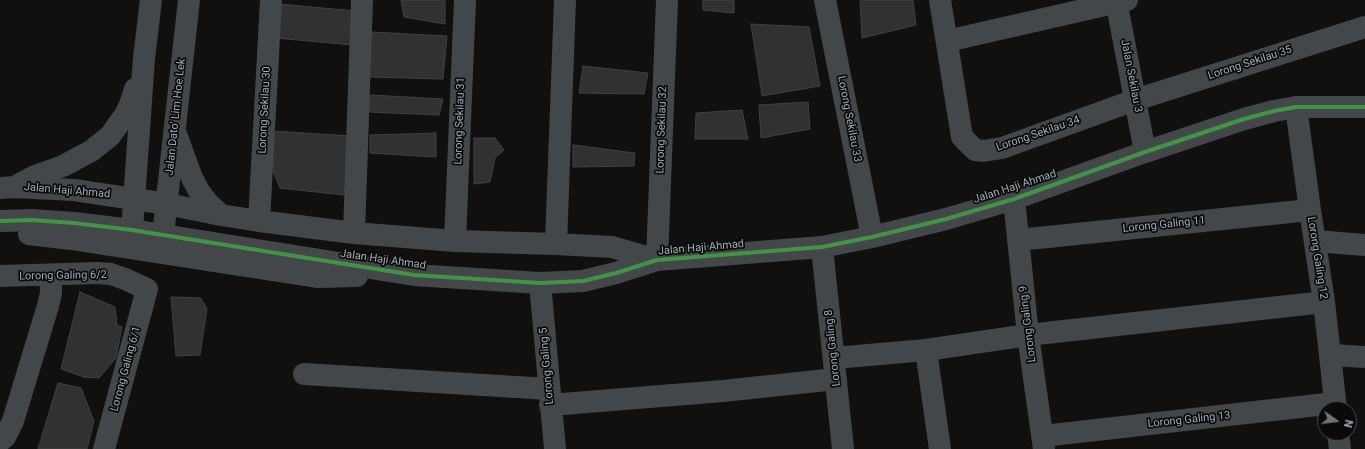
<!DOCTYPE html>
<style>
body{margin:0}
#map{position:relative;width:1365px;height:449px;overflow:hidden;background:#101010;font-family:Roboto,sans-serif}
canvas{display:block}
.north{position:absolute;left:1317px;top:401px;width:40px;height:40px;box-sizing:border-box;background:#0a0a0b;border:1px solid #464a4e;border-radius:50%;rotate:104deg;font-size:11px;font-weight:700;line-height:16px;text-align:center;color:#9fabb3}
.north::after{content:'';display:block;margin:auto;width:14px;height:18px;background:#6d757a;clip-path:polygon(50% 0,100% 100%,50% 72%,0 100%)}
</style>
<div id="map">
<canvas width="1365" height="449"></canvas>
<div class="north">N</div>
</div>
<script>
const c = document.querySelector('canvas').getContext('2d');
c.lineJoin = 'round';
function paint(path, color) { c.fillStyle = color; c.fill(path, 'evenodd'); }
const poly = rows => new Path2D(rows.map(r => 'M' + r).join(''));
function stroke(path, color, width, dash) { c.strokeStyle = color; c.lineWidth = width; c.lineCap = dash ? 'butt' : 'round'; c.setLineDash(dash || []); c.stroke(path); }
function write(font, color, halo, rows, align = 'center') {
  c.font = font + ' Roboto,sans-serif'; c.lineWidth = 3.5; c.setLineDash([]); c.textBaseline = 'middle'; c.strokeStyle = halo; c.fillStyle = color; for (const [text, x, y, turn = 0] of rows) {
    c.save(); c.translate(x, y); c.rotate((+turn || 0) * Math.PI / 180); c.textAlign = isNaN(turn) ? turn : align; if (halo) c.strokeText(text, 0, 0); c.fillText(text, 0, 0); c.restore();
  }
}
const building = poly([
 [401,0,445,0,445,24,404,17,401,0],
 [703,0,734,0,734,13,703,10,703,0],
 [868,0,913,0,916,25,862,38,860,1,868,0],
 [279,4,356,11,353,45,276,38,279,4],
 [751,24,809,27,820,86,762,96,751,24],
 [371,32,447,36,443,79,370,77,371,32],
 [583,66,648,73,644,94,579,93,583,66],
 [371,95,443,99,439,115,368,112,371,95],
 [808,102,810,129,761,138,759,105,808,102],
 [742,110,748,139,695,139,696,113,742,110],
 [273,131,351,136,344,195,280,188,273,171,273,131],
 [436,133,436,157,370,153,370,135,436,133],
 [474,138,495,138,504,150,495,158,490,182,474,184,474,138],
 [573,145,635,153,634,166,573,167,573,145],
 [80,292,115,307,117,325,122,327,116,358,99,378,84,377,61,369,80,292],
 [171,297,201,298,207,309,200,355,176,356,171,297],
 [58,383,81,388,94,421,87,449,38,449,58,383]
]);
paint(building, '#303133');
stroke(building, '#3e4244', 1);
stroke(poly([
 [825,0,872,237],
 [940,0,962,137,975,150,983,151,1002,148,1135,100,1365,27],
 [1116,0,1145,152],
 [947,41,1127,0],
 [1296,107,1310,210,1324,302,1336,409],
 [176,134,192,178,199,191,208,203,221,215],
 [18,185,35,176,63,166,91,151,110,136,125,115,131,102,135,89],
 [0,188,15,187,74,190,167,204,221,215,259,221,354,233,455,241,556,244,612,247,657,260],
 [1014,199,1028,335,1044,449],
 [0,221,32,220,74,223,132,230,414,275,540,283,583,281,616,273,657,260,822,247,872,237,946,219,1014,199,1145,152,1244,119,1274,111,1296,107,1365,107],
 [259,221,271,0],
 [132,230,144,58,151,0],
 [354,233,362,0],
 [29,234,71,239,317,277,357,276],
 [163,235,189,0],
 [1018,240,1310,210],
 [455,241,465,0],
 [1316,241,1365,245],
 [556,244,565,0],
 [822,247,843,449],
 [657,260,667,0],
 [0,276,97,273,111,274,125,279,147,289,104,449],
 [540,283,555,449],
 [926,350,940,449],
 [1331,355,1365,357],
 [834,358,926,350,1028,335,1324,302],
 [304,374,549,389],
 [550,405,723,391,836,379],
 [1338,433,1340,449],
 [1043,436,1335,403],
 [0,441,5,437,13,421,48,306,51,293,51,276]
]), '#444749', 22);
stroke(poly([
 [0,221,32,220,74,223,132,230,414,275,540,283,583,281,616,273,657,260,822,247,872,237,946,219,1014,199,1145,152,1244,119,1274,111,1296,107,1365,107]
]), '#419447', 4);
write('11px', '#9fabb3', '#0a0a0b', [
 ["Lorong Sekilau 35",1250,63,-18],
 ["Jalan Sekilau 3",1131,76,79],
 ["Lorong Sekilau 30",265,110,-87],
 ["Jalan Dato' Lim Hoe Lek",176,117,-84],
 ["Lorong Sekilau 33",849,119,79],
 ["Lorong Sekilau 31",460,121,-88],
 ["Lorong Sekilau 32",662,130,-88],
 ["Lorong Sekilau 34",1038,134,-19],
 ["Jalan Haji Ahmad",1015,187,-18],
 ["Jalan Haji Ahmad",67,191,5],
 ["Lorong Galing 11",1164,225,-6],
 ["Jalan Haji Ahmad",701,248,-5],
 ["Lorong Galing 12",1317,258,81],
 ["Jalan Haji Ahmad",383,260,8],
 ["Lorong Galing 6/2",63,276,-1],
 ["Lorong Galing 9",1028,324,-97],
 ["Lorong Galing 8",833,348,-96],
 ["Lorong Galing 5",547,366,-95],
 ["Lorong Galing 6/1",126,369,-75],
 ["Lorong Galing 13",1189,420,-6]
]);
</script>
